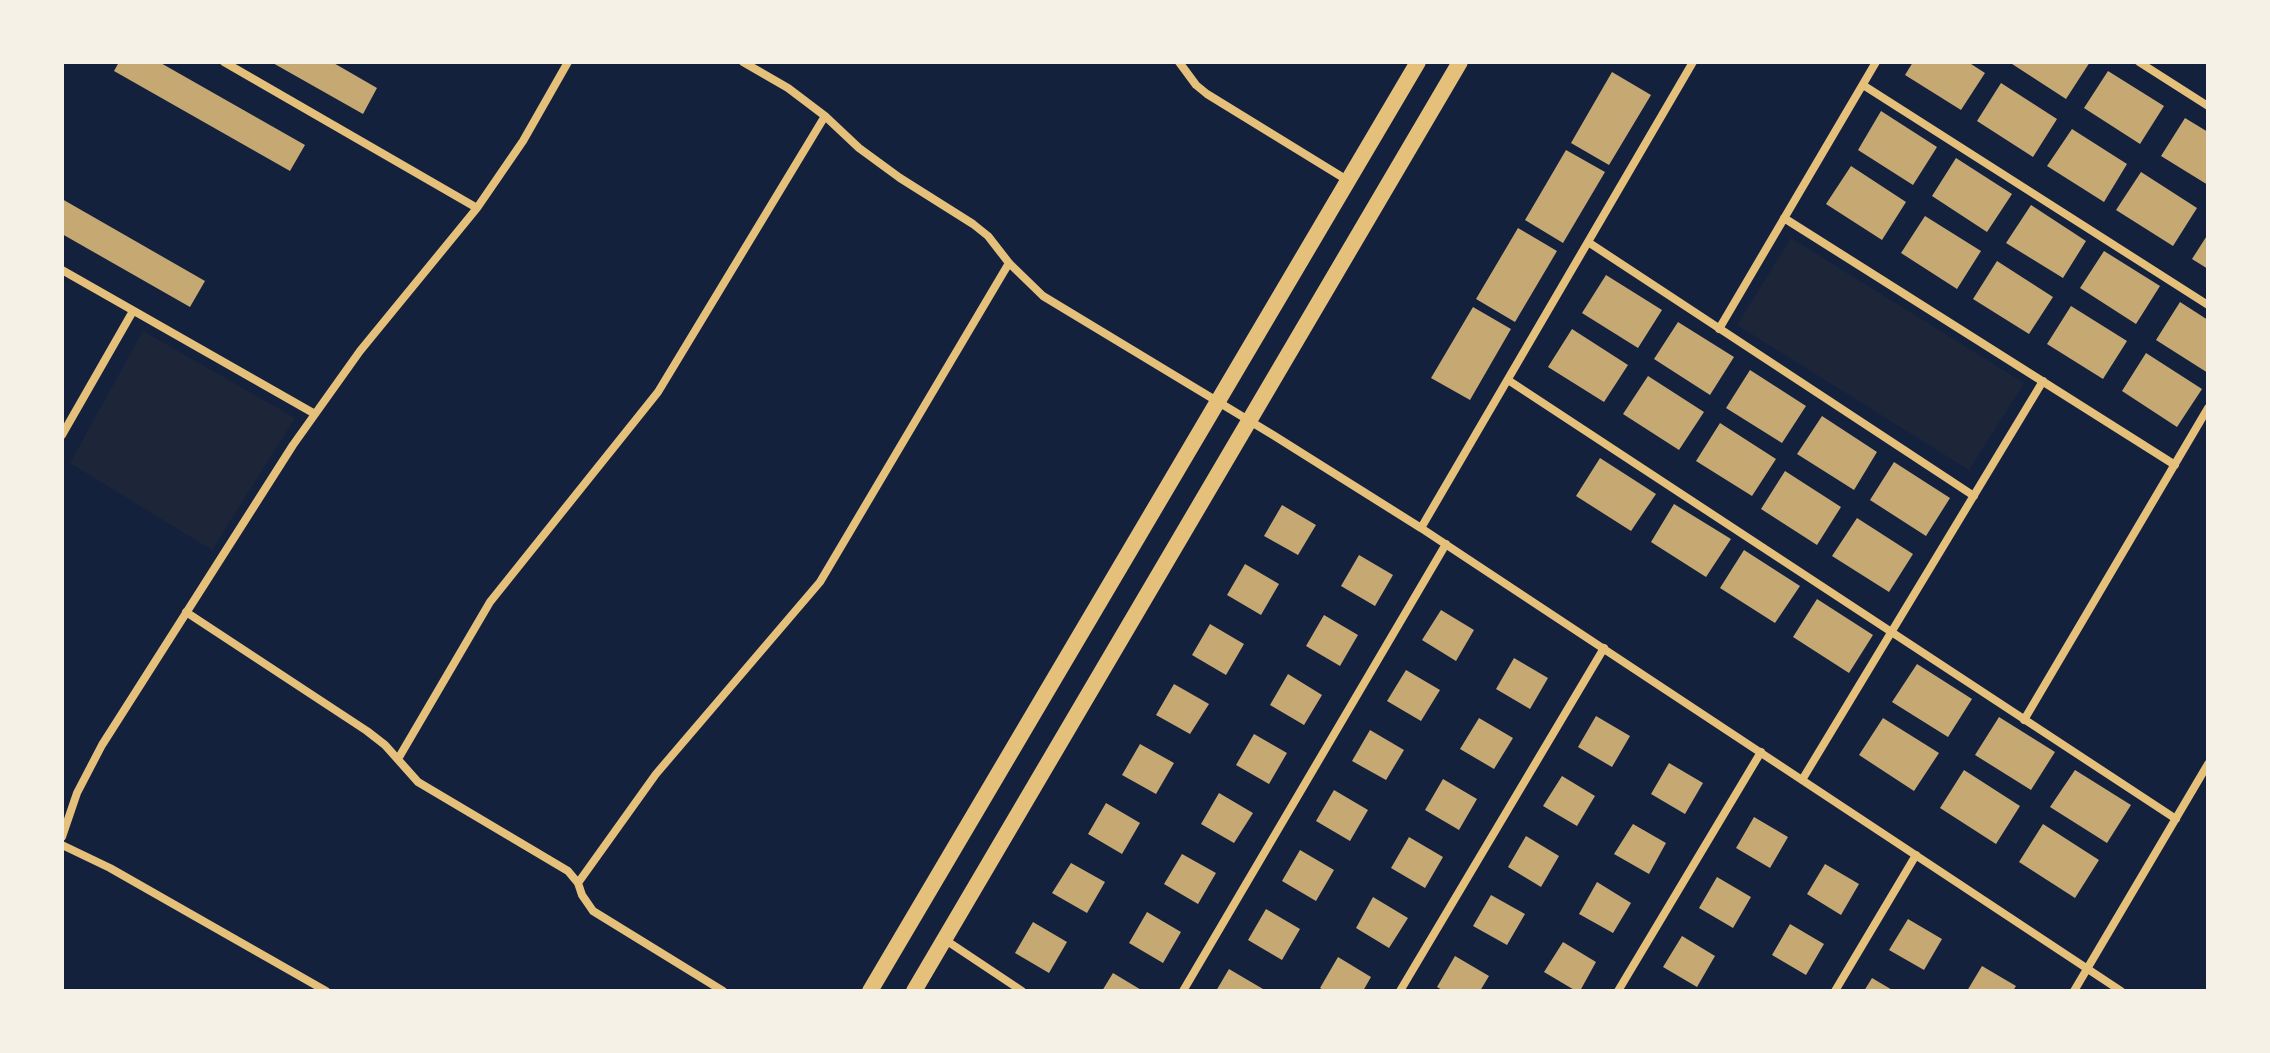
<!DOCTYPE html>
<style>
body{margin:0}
#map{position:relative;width:2270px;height:1053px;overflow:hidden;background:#14213d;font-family:"Open Sans",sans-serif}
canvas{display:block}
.frame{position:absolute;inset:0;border:64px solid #f6f1e7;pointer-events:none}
</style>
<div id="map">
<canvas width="2270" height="1053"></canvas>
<div class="frame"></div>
</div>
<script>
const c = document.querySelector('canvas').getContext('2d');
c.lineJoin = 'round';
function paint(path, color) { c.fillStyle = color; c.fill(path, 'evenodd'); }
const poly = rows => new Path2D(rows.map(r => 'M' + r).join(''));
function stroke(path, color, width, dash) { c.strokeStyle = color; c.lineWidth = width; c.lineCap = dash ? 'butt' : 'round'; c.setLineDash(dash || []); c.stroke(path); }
paint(poly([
 [1791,238,2024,383,1969,470,1737,325],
 [143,331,295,418,212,550,70,463]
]), '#1d2539');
paint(poly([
 [119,62,159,62,305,145,290,171,114,71],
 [271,62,332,62,377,88,363,114],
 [1913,62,1968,62,1985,73,1961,110,1905,75],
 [2009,62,2090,62,2066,99],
 [2108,71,2164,106,2140,144,2084,108],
 [1612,72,1651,95,1609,165,1571,143],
 [2001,83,2057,119,2033,157,1977,121],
 [1881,111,1937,147,1913,185,1858,150],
 [2185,118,2208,132,2208,185,2161,156],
 [2072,129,2127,164,2104,202,2047,166],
 [1566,150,1605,172,1563,243,1525,220],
 [1956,158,2012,194,1987,232,1932,196],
 [1851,166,1906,202,1882,240,1826,204],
 [2141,172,2197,208,2173,246,2116,210],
 [62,199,205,281,190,307,62,234],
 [2031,205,2086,241,2063,278,2006,243],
 [1925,216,1981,251,1957,289,1901,253],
 [1518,228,1557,251,1515,322,1476,299],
 [2208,234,2208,269,2192,259],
 [2104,251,2160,286,2136,324,2080,288],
 [1997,261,2053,297,2029,334,1973,299],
 [1606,275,1662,310,1638,348,1582,313],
 [2180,302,2208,320,2208,373,2156,340],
 [2071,306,2127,341,2103,379,2047,344],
 [1473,307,1511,329,1470,400,1431,378],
 [1678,322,1734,357,1710,395,1654,359],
 [1572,329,1628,365,1604,402,1548,367],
 [2146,353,2202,389,2177,427,2122,391],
 [1750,370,1806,406,1782,443,1726,408],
 [1648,376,1704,412,1679,450,1623,414],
 [1822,416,1877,452,1854,490,1797,454],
 [1720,423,1776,459,1752,496,1696,461],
 [1600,458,1656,494,1631,531,1576,496],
 [1894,462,1950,498,1926,536,1870,500],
 [1785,471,1841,507,1817,545,1761,509],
 [1674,504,1731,539,1706,577,1651,542],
 [1282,505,1316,525,1298,555,1264,536],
 [1857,518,1913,554,1889,592,1832,556],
 [1744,550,1800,586,1775,623,1720,588],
 [1359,555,1393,575,1375,606,1341,586],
 [1245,564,1279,584,1261,615,1227,595],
 [1817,599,1873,635,1849,673,1793,637],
 [1441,610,1474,630,1456,661,1422,640],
 [1324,615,1358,635,1340,666,1306,646],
 [1210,624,1244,644,1226,675,1192,655],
 [1514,658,1548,678,1530,709,1496,689],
 [1917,664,1972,699,1948,737,1892,702],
 [1406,670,1440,690,1421,721,1387,701],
 [1288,674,1322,695,1304,725,1270,705],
 [1174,684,1209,704,1190,734,1156,715],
 [1596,716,1630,736,1612,767,1578,747],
 [1999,717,2055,752,2031,790,1975,755],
 [1479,718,1513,738,1494,769,1460,749],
 [1883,718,1939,753,1914,791,1859,755],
 [1370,730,1404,750,1386,780,1352,761],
 [1254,734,1287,753,1269,784,1236,765],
 [1140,744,1174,763,1156,794,1122,775],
 [1669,763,1703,783,1685,814,1651,794],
 [1964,770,2020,806,1996,844,1940,808],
 [2075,770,2131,805,2107,843,2050,807],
 [1562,776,1595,796,1577,826,1543,806],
 [1443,779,1477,799,1459,830,1425,810],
 [1334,790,1368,810,1350,841,1316,821],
 [1219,793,1253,813,1234,843,1201,824],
 [1106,803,1140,823,1122,854,1088,834],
 [1754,817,1788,837,1770,868,1736,848],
 [1633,824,1666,843,1649,874,1614,854],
 [2043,824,2099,860,2075,898,2019,862],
 [1526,836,1559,856,1541,887,1508,867],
 [1409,837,1443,857,1425,888,1391,868],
 [1300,850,1334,870,1316,901,1282,881],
 [1182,854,1216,873,1198,904,1164,884],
 [1071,863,1105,882,1087,913,1052,893],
 [1825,864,1859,884,1841,915,1807,894],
 [1717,877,1751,897,1733,928,1699,908],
 [1597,882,1631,903,1613,933,1579,914],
 [1491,895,1525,914,1507,945,1473,926],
 [1373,897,1408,918,1389,948,1356,928],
 [1266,909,1300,929,1282,960,1248,940],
 [1147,912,1181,932,1163,963,1129,943],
 [1908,919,1942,939,1924,970,1889,950],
 [1033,922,1067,942,1049,973,1015,953],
 [1790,924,1824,944,1806,975,1772,955],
 [1682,936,1715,956,1697,987,1663,967],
 [1563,942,1596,962,1580,991,1576,991,1544,972],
 [1455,956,1489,976,1480,991,1444,991,1437,987],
 [1338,957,1371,977,1363,991,1325,991,1320,988],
 [1982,966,2016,986,2013,991,1967,991],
 [1229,969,1263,989,1262,991,1216,991],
 [1113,973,1143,991,1102,991],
 [1872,978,1894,991,1864,991]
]), '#c6a872');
stroke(poly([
 [224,62,477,208],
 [743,62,788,88,825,116,859,148,900,178,973,224,988,236,1009,263,1043,296,1273,435,1421,528,2121,991],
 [1179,62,1196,85,1207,94,1347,180],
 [2139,62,2208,106],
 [1863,85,2208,305],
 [1784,218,2175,465],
 [1588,242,1974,496],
 [62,270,315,414],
 [1719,329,1876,62],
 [1508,380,2176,819],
 [62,435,133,311],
 [1421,528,1693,62],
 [186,612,367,731,385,745,418,782,568,871,578,883,582,895,593,911,723,991],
 [2024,720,2208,408],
 [398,759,490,602,658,392,825,116],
 [1802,780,2043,381],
 [62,837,77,793,102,745,293,445,360,351,477,208,523,141,568,62],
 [62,845,110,868,326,991],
 [578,883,656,774,820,582,1009,263],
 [944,939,1022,991],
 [1183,991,1446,544],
 [1400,991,1604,648],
 [1618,991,1761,752],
 [1835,991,1916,855],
 [2074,991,2208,764]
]), '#e5c07b', 8);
stroke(poly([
 [870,991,1418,62],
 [914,991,1460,62]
]), '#e5c07b', 16);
</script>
